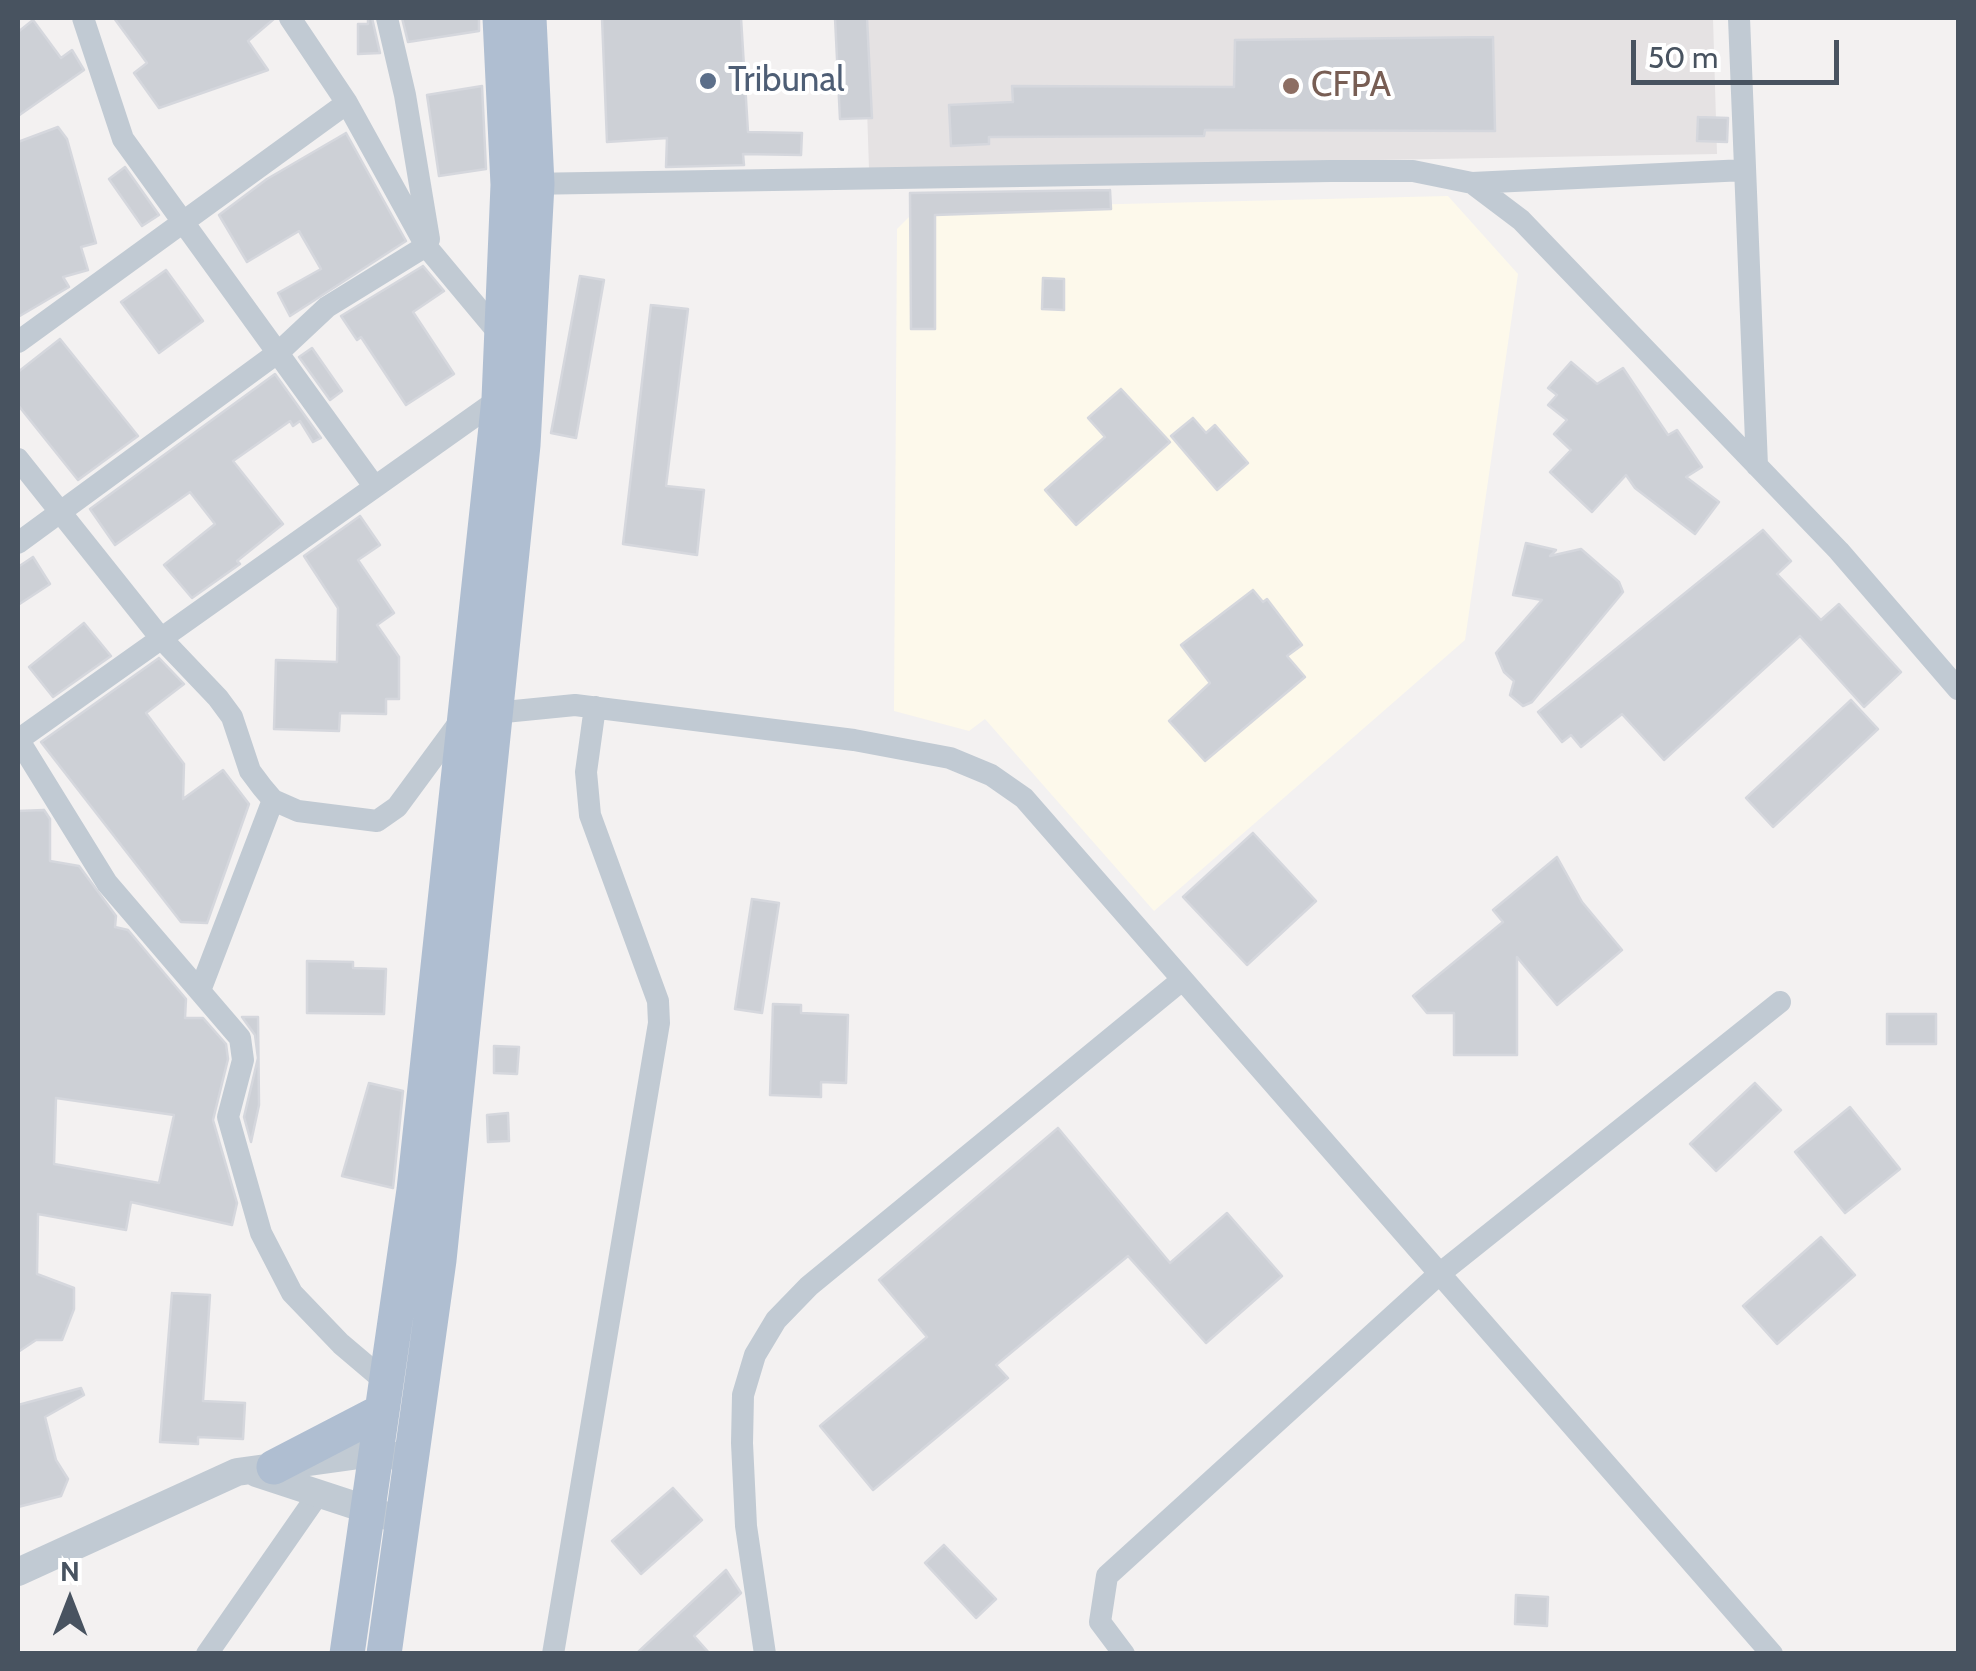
<!DOCTYPE html>
<style>
body{margin:0}
#map{position:relative;width:1976px;height:1671px;overflow:hidden;background:#f3f1f1;font-family:Cabin,sans-serif}
canvas{display:block}
.frame{position:absolute;inset:0;border:20px solid #485360;pointer-events:none}
.north{position:absolute;left:20px;top:1551px;width:100px;height:100px;-webkit-text-stroke:8px #fff;paint-order:stroke;rotate:0deg;font-size:28px;font-weight:700;line-height:40px;text-align:center;color:#485360}
.north::after{content:'';display:block;margin:auto;width:35px;height:45px;background:#485360;clip-path:polygon(50% 0,100% 100%,50% 72%,0 100%)}
.scale{position:absolute;left:1631px;top:40px;width:208px;height:45px;box-sizing:border-box;border:5px solid #485360;border-top:0;padding-left:12px;font-size:30px;line-height:35px;white-space:nowrap;color:#485360;-webkit-text-stroke:8px #fff;paint-order:stroke}
</style>
<div id="map">
<canvas width="1976" height="1671"></canvas>
<div class="frame"></div>
<div class="north">N</div>
<div class="scale">50 m</div>
</div>
<script>
const c = document.querySelector('canvas').getContext('2d');
c.lineJoin = 'round';
function paint(path, color) { c.fillStyle = color; c.fill(path, 'evenodd'); }
const poly = rows => new Path2D(rows.map(r => 'M' + r).join(''));
function stroke(path, color, width, dash) { c.strokeStyle = color; c.lineWidth = width; c.lineCap = dash ? 'butt' : 'round'; c.setLineDash(dash || []); c.stroke(path); }
function write(font, color, halo, rows, align = 'center') {
  c.font = font + ' Cabin,sans-serif'; c.lineWidth = 8; c.setLineDash([]); c.textBaseline = 'middle'; c.strokeStyle = halo; c.fillStyle = color; for (const [text, x, y, turn = 0] of rows) {
    c.save(); c.translate(x, y); c.rotate((+turn || 0) * Math.PI / 180); c.textAlign = isNaN(turn) ? turn : align; if (halo) c.strokeText(text, 0, 0); c.fillText(text, 0, 0); c.restore();
  }
}
paint(poly([
 [1448,196,1518,274,1465,640,1154,911,985,719,969,731,894,711,897,229,917,209]
]), '#fdf9eb');
paint(poly([
 [864,18,1713,18,1717,154,869,169]
]), '#e5e2e3');
const building = poly([
 [114,18,275,18,248,41,268,70,159,108,134,73,147,63,114,18],
 [368,18,372,18,380,53,358,54,358,24,368,24,368,18],
 [402,18,479,18,479,31,408,42,402,18],
 [602,18,741,18,748,132,802,133,801,155,743,154,744,165,666,167,667,138,607,142,602,18],
 [835,18,867,18,872,118,840,119,835,18],
 [33,20,61,58,72,50,84,70,18,116,18,32,33,20],
 [1493,37,1495,131,1205,130,1204,136,989,137,989,144,951,146,949,105,1013,102,1012,86,1234,87,1235,40,1493,37],
 [482,86,486,169,439,176,427,95,482,86],
 [1698,117,1728,118,1727,142,1697,141,1698,117],
 [58,127,67,139,96,243,81,247,88,270,63,277,69,287,18,317,18,142,58,127],
 [346,133,406,241,290,316,278,293,321,269,299,231,247,262,219,215,267,179,346,133],
 [125,167,159,215,142,226,109,179,125,167],
 [1110,190,1111,209,935,215,935,329,911,329,910,193,1110,190],
 [423,266,444,291,413,312,454,374,406,405,361,337,357,340,341,316,423,266],
 [166,270,203,321,159,353,121,302,166,270],
 [580,276,604,280,576,438,551,433,580,276],
 [1043,278,1064,279,1064,310,1042,309,1043,278],
 [651,305,688,309,666,486,704,490,697,555,623,544,651,305],
 [60,339,138,436,78,480,18,405,18,372,60,339],
 [312,348,342,391,330,400,299,357,312,348],
 [1571,362,1597,384,1623,368,1668,435,1677,430,1702,467,1686,477,1719,502,1695,534,1635,488,1626,475,1592,512,1550,472,1571,450,1554,434,1567,420,1548,405,1557,395,1548,388,1571,362],
 [275,374,321,438,313,442,300,421,293,426,290,421,233,461,283,524,237,561,240,564,192,598,164,565,215,524,190,492,115,545,90,509,275,374],
 [1121,389,1170,442,1076,525,1045,490,1105,437,1088,418,1121,389],
 [1193,418,1206,433,1215,425,1248,463,1217,490,1171,436,1193,418],
 [360,516,380,545,358,560,394,613,377,625,399,657,399,699,386,699,386,714,340,713,339,731,274,729,276,660,337,662,338,608,304,556,360,516],
 [1763,530,1791,561,1777,574,1821,620,1839,604,1901,672,1864,707,1800,636,1664,760,1622,714,1581,747,1571,735,1562,742,1538,712,1763,530],
 [1526,543,1556,550,1550,556,1581,549,1619,582,1623,592,1532,702,1523,706,1510,695,1514,681,1504,672,1496,653,1542,600,1513,595,1526,543],
 [33,557,50,584,18,605,18,567,33,557],
 [1253,590,1263,602,1267,599,1302,645,1287,656,1305,677,1205,761,1169,721,1210,683,1181,645,1253,590],
 [84,623,111,656,53,697,29,667,84,623],
 [159,658,184,684,146,713,184,764,183,799,223,770,249,804,207,923,181,922,41,742,159,658],
 [1851,700,1878,729,1773,827,1746,798,1851,700],
 [44,810,50,819,50,861,79,866,116,916,115,927,128,930,186,999,185,1018,203,1018,226,1044,228,1059,213,1120,237,1203,232,1225,131,1202,126,1230,38,1214,37,1274,74,1288,74,1309,62,1340,36,1340,18,1352,18,811,44,810],
 [56,1098,174,1115,159,1183,54,1164,56,1098],
 [1253,833,1316,901,1247,965,1183,897,1253,833],
 [1557,857,1582,902,1622,950,1557,1005,1517,957,1517,1055,1454,1055,1454,1013,1427,1013,1413,996,1503,922,1493,910,1557,857],
 [752,899,779,903,762,1013,735,1009,752,899],
 [307,961,353,962,353,968,386,969,384,1014,307,1013,307,961],
 [773,1004,801,1005,801,1013,848,1015,846,1083,821,1082,821,1097,770,1095,773,1004],
 [1887,1014,1936,1014,1936,1044,1887,1044,1887,1014],
 [242,1017,258,1017,259,1105,251,1142,244,1117,258,1058,255,1035,242,1017],
 [494,1046,519,1047,517,1074,494,1073,494,1046],
 [369,1083,403,1091,393,1188,342,1176,369,1083],
 [1755,1083,1781,1110,1716,1171,1690,1144,1755,1083],
 [1850,1107,1900,1169,1845,1213,1795,1152,1850,1107],
 [508,1113,509,1141,488,1142,487,1115,508,1113],
 [1058,1128,1170,1263,1227,1213,1282,1276,1206,1343,1128,1256,996,1365,1008,1378,873,1490,820,1426,927,1337,879,1280,1058,1128],
 [1821,1237,1855,1275,1777,1344,1743,1306,1821,1237],
 [172,1293,210,1295,203,1401,245,1403,243,1439,198,1437,198,1444,160,1442,172,1293],
 [81,1388,84,1395,45,1417,56,1460,68,1479,61,1496,18,1507,18,1405,81,1388],
 [673,1488,702,1520,641,1574,612,1541,673,1488],
 [944,1545,996,1599,976,1618,925,1563,944,1545],
 [726,1570,741,1593,694,1636,710,1654,636,1654,726,1570],
 [1516,1595,1548,1597,1547,1626,1515,1624,1516,1595]
]);
paint(building, '#cdd0d6');
stroke(building, '#d5d7dd', 2.5);
stroke(poly([
 [83,18,123,139,374,486],
 [290,18,347,103,426,246,502,337],
 [387,18,405,95,429,239],
 [1739,18,1757,466],
 [1472,183,1745,170],
 [525,184,1331,171,1413,171,1472,183,1521,220,1839,551,1958,689],
 [18,342,347,103],
 [18,459,159,636,218,698,232,717,250,771,262,787,273,800,298,811,377,821,397,807,464,716,575,705,854,740,950,758,991,775,1024,798,1772,1654],
 [18,543,280,351,327,307,426,246],
 [18,739,107,883,240,1038,243,1060,228,1117,261,1233,292,1293,341,1344,387,1383],
 [18,740,499,399],
 [201,988,273,800],
 [207,1654,319,1493],
 [553,1654,659,1023,658,1001,590,815,586,772,595,707],
 [765,1654,746,1526,742,1443,743,1395,755,1355,776,1320,809,1286,1182,980],
 [1124,1654,1100,1622,1107,1576,1438,1275,1780,1002]
]), '#c1cad3', 22);
stroke(poly([
 [256,1473,387,1516],
 [18,1572,237,1472,374,1453,411,1458]
]), '#c1cad3', 28);
stroke(poly([
 [274,1467,380,1412],
 [347,1654,414,1190,499,399,508,185,500,18],
 [384,1654,439,1260,523,445,537,184,529,18]
]), '#afbed1', 35);
for (const [x, y, r, color] of [
 [708,81,10,"#5c6f8a"],
 [1291,86,10,"#8d6e63"]
]) { const dot = new Path2D(); dot.arc(x, y, r, 0, 2 * Math.PI); c.fillStyle = color; c.fill(dot); stroke(dot, '#fff', 4); }
write('35px', '#4e5e75', '#fff', [
 ["Tribunal",728,81]
], 'left');
write('35px', '#785e54', '#fff', [
 ["CFPA",1311,86]
], 'left');
</script>
